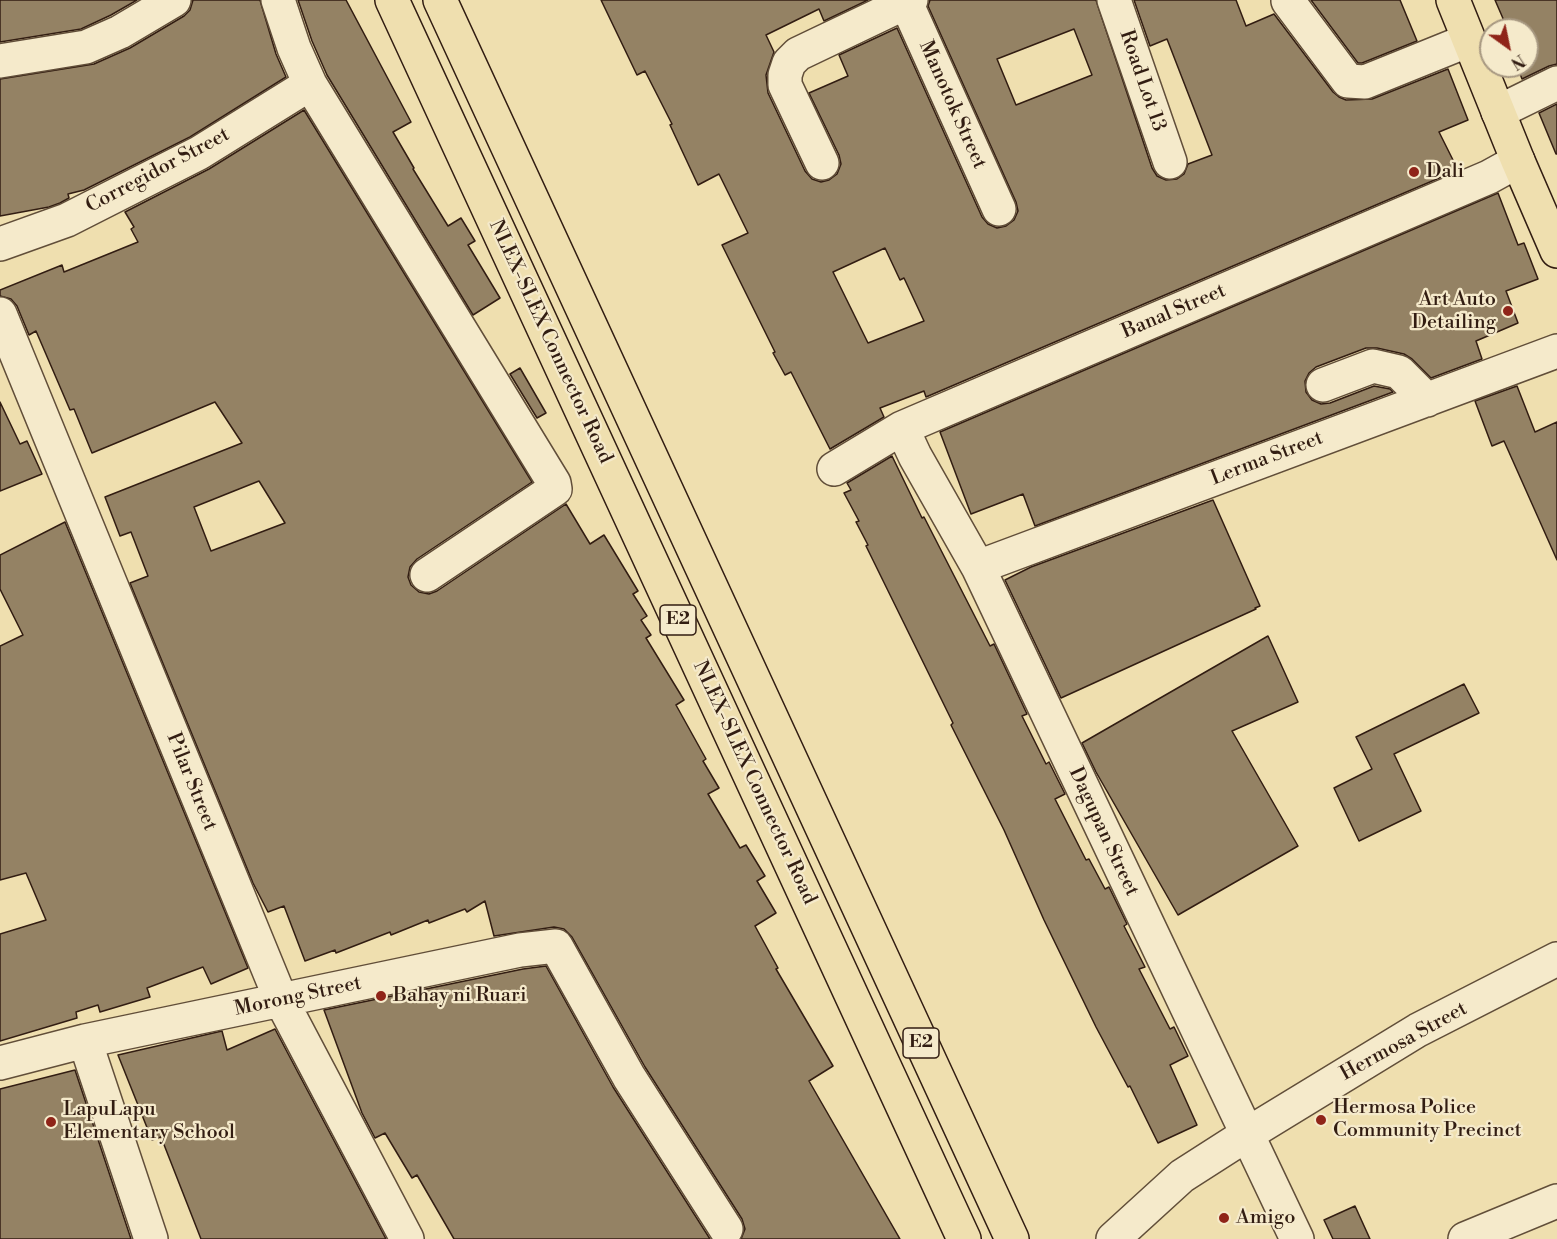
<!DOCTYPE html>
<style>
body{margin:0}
#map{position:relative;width:1557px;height:1239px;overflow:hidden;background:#efdfaf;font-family:"Libre Bodoni",serif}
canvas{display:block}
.north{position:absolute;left:1479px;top:18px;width:60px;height:60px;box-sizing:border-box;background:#f5eacb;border:2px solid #a79881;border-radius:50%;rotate:147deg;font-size:16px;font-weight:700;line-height:24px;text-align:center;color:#321d12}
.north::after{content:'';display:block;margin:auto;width:21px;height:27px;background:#8f2418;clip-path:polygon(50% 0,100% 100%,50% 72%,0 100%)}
</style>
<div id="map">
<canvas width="1557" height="1239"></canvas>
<div class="north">N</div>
</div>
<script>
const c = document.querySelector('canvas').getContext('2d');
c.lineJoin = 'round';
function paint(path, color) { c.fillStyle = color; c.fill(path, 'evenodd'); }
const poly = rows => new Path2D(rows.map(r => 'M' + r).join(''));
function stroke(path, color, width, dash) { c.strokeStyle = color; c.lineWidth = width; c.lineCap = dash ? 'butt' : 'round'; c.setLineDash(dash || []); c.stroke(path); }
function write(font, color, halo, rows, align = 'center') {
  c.font = font + ' "Libre Bodoni",serif'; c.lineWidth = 4.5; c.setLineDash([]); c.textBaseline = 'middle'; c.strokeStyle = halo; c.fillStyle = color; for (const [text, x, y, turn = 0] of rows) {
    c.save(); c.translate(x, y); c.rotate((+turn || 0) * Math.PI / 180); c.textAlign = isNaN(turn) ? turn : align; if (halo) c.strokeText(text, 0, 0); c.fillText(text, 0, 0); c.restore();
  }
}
const building = poly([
 [0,0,137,0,111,15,81,29,0,42,0,0],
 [193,0,260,0,276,54,286,77,190,137,84,190,68,194,69,198,60,203,49,207,0,216,0,79,94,64,130,48,184,16,190,10,193,0],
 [298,0,346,0,411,122,393,132,414,168,413,169,448,226,461,218,475,241,468,245,500,298,473,315,327,75,312,41,298,0],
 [601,0,868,0,824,21,819,9,766,35,774,52,766,75,768,93,805,171,812,179,821,182,829,180,837,174,841,164,839,155,809,93,848,76,839,55,897,28,982,217,988,224,997,228,1006,226,1014,220,1018,211,1016,202,928,6,930,0,1096,0,1152,168,1157,176,1166,180,1177,179,1184,174,1188,164,1212,155,1167,39,1150,46,1134,0,1236,0,1246,26,1274,14,1333,92,1339,97,1346,100,1372,99,1448,69,1468,120,1439,132,1458,170,926,397,924,391,880,408,884,417,830,449,791,372,785,375,773,353,775,352,722,245,748,233,719,174,698,185,670,125,672,124,645,71,637,75,601,0],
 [1074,29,1092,75,1016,105,997,59,1074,29],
 [885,248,900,280,904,278,924,321,868,343,833,272,885,248],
 [1311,0,1400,0,1417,41,1362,63,1358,63,1311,0],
 [1495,0,1557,0,1557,64,1549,66,1522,79,1517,66,1527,66,1527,30,1508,30,1495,0],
 [1557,104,1557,154,1556,154,1539,113,1557,104],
 [304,110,532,482,417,559,410,567,408,577,411,585,419,592,429,594,437,591,566,504,590,544,604,535,638,591,633,594,647,616,641,620,651,635,646,638,684,700,676,705,706,759,703,761,719,788,708,794,740,848,746,845,765,876,757,881,776,913,755,926,778,968,776,969,833,1066,809,1081,900,1239,741,1239,745,1229,742,1219,645,1067,572,937,564,929,554,927,494,936,485,901,467,912,465,909,429,923,428,920,391,935,390,932,336,953,335,950,305,961,284,906,268,912,253,883,130,583,148,576,131,532,120,536,105,497,242,443,215,402,92,453,74,409,70,410,36,331,29,335,17,306,11,299,0,296,0,290,62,265,64,272,138,242,131,229,134,227,125,212,209,169,304,110],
 [259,481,285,523,211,551,194,507,259,481],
 [1498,193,1518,245,1524,243,1538,279,1506,291,1518,323,1476,341,1482,359,1431,378,1412,359,1404,354,1377,348,1366,348,1316,367,1309,373,1305,381,1306,392,1312,400,1321,404,1330,403,1374,386,1390,389,1393,392,1035,526,1023,494,971,514,940,432,1498,193],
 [520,368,546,413,537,418,510,374,520,368],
 [1517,386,1535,432,1557,422,1557,560,1504,441,1492,446,1475,401,1517,386],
 [0,402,20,444,27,441,42,474,0,491,0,402],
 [892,456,922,518,924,517,990,646,994,644,1027,714,1022,716,1046,764,1049,762,1065,794,1055,799,1086,860,1089,859,1105,889,1109,887,1127,924,1124,926,1145,967,1139,969,1170,1029,1174,1027,1188,1056,1170,1065,1197,1125,1158,1143,1130,1086,1128,1087,1096,1027,1044,920,1004,830,951,725,953,723,866,546,868,545,856,522,859,521,844,493,851,490,847,483,892,456],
 [1213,500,1260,606,1255,608,1256,609,1061,698,1005,580,1031,567,1213,500],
 [65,522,248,968,211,984,203,967,147,988,150,997,100,1012,98,1005,76,1012,77,1018,0,1041,0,934,46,920,26,873,0,880,0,646,23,635,0,589,0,555,65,522],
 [1268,636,1298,702,1232,731,1298,846,1178,915,1096,772,1082,743,1268,636],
 [1464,684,1479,713,1394,754,1421,811,1359,841,1334,788,1372,769,1356,737,1464,684],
 [546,966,613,1087,710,1239,454,1239,417,1175,412,1178,385,1133,375,1138,362,1113,324,1010,523,969,546,966],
 [275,1029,386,1239,201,1239,161,1137,152,1140,118,1055,222,1031,227,1050,275,1029],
 [75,1070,131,1239,0,1239,0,1089,75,1070],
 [1355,1206,1370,1239,1333,1239,1324,1220,1355,1206]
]);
paint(building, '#948264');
stroke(building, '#321d12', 1.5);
const minor = poly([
 [278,0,294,48,310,84,554,483,555,489,427,575],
 [905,0,999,209],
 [1114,0,1170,162],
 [1288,1,1348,81,1365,82,1469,40],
 [0,61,86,47,120,32,174,0],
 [1498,112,1557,83],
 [822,163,785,85,785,75,789,63,798,54,911,0],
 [0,244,67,220,199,153,310,84],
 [0,314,281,1000,407,1239],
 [1323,385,1373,366,1399,372,1427,400],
 [902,428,915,456,978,567,1297,1239],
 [834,469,902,428,1489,177,1518,161],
 [978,567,1557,351],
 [85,1041,151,1239],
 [0,1063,85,1041,520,950,556,946,629,1077,726,1229],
 [1113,1239,1182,1176,1246,1135,1418,1030,1557,959],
 [1465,1239,1557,1201]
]);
const major = poly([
 [1453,0,1518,161,1557,251]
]);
const highway = poly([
 [392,0,964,1239],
 [440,0,1012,1239]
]);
stroke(minor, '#614e39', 36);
stroke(major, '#321d12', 36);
stroke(highway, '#321d12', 36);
stroke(minor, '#f5eacb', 33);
stroke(major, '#efdfaf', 33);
stroke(highway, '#efdfaf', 33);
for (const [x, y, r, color] of [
 [1414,172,6,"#8f2418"],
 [1508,311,6,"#8f2418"],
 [381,996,6,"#8f2418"],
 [1321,1120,6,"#8f2418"],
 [51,1122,6,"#8f2418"],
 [1224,1218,6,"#8f2418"]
]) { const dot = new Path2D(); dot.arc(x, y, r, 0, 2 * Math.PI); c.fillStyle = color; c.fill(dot); stroke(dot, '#f5eacb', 2); }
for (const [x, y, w] of [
 [678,620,36],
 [921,1043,36]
]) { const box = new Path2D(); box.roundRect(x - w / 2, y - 15, w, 30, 4.5); c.fillStyle = '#f5eacb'; c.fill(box); stroke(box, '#321d12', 1.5); }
write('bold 18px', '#321d12', null, [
 ["E2",678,620],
 ["E2",921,1043]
]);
write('20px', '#321d12', '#f5eacb', [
 ["Road Lot 13",1142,81,71],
 ["Manotok Street",952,105,66],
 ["Corregidor Street",158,171,-28],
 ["Banal Street",1174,312,-23],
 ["NLEX-SLEX Connector Road",550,342,65],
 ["Lerma Street",1267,459,-21],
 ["Pilar Street",191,782,68],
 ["NLEX-SLEX Connector Road",754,783,65],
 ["Dagupan Street",1103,832,65],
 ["Morong Street",298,997,-12],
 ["Hermosa Street",1404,1042,-29]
]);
write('20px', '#321d12', '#f5eacb', [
 ["Dali",1426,172],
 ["Art Auto",1496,300,"right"],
 ["Detailing",1496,323,"right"],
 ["Bahay ni Ruari",393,996],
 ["Hermosa Police",1333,1108],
 ["Community Precinct",1333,1131],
 ["LapuLapu",63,1110],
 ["Elementary School",63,1133],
 ["Amigo",1236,1218]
], 'left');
</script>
